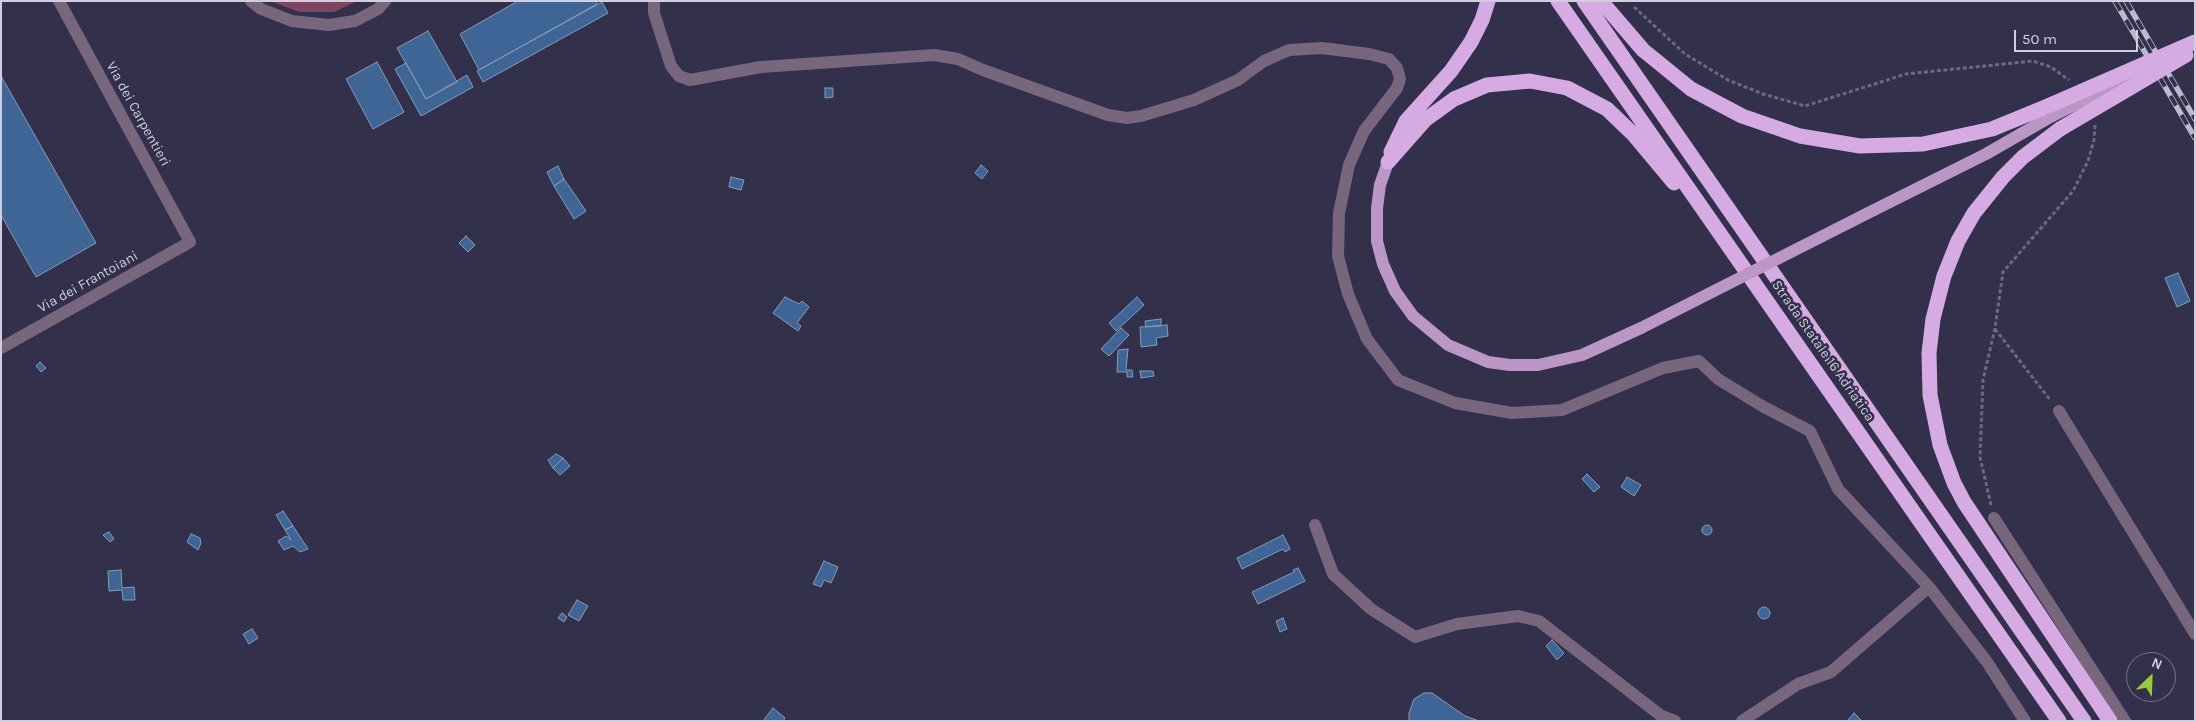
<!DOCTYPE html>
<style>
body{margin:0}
#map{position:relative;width:2196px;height:722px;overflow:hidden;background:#32304a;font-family:Karla,sans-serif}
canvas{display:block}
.frame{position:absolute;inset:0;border:2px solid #d0cfe0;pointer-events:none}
.north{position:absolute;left:2126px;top:652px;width:50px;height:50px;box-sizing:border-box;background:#32304a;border:1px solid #717086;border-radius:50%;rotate:24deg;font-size:14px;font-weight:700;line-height:20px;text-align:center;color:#d0cfe0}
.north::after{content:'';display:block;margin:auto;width:18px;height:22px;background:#98cb37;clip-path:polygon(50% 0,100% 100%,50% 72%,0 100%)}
.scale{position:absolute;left:2014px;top:30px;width:124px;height:22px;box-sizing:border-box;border:2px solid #d0cfe0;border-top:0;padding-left:6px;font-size:15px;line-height:18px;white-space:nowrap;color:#d0cfe0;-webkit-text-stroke:4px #32304a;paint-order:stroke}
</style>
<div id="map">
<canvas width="2196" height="722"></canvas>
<div class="frame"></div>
<div class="north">N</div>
<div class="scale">50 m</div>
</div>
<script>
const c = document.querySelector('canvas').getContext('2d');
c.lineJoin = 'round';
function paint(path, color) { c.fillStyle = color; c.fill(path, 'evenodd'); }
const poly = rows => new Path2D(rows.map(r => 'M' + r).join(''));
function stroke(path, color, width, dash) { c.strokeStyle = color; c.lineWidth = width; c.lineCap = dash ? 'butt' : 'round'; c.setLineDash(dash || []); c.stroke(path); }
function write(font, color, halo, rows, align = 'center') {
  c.font = font + ' Karla,sans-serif'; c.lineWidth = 5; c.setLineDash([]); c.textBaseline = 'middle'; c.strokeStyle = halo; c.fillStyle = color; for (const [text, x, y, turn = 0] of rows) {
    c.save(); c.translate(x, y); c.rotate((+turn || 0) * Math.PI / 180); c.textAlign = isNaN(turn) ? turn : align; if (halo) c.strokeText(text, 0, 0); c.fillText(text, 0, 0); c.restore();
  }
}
paint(poly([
 [270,1,357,1,334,12,299,12]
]), '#7f4460');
const building = poly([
 [518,1,596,1,597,4,479,70,460,34,518,1],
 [602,2,608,13,483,82,477,71,602,2],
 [428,31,457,82,426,99,397,48,428,31],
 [377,62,404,112,373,129,346,79,377,62],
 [406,63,426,99,467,75,473,87,421,116,395,69,406,63],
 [1,76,96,243,36,277,1,215,1,76],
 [825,88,833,88,833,97,825,98,825,88],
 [981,165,988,171,982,179,975,173,981,165],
 [558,166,564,179,554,186,547,172,558,166],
 [731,177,744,180,741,190,729,187,731,177],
 [564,179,586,211,574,219,554,186,564,179],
 [466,236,475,245,468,252,459,243,466,236],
 [2178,273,2190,301,2177,307,2165,278,2178,273],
 [785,297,799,304,802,301,809,307,797,323,801,326,798,331,773,313,785,297],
 [1137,297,1144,305,1116,331,1109,323,1137,297],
 [1161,319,1161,326,1146,327,1145,321,1161,319],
 [1167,325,1168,336,1156,338,1157,345,1141,347,1140,327,1167,325],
 [1121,328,1129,335,1109,356,1101,349,1121,328],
 [1128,349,1126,370,1132,370,1133,377,1127,377,1127,372,1117,372,1118,350,1128,349],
 [40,362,46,368,41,372,36,366,40,362],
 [1140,371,1153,371,1154,376,1141,378,1140,371],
 [556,454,563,458,553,468,548,460,556,454],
 [563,458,570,466,560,475,553,468,563,458],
 [1587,474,1600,487,1594,492,1582,479,1587,474],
 [1627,477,1641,485,1634,496,1621,487,1627,477],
 [283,511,293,526,285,530,276,515,283,511],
 '1702 530a5 5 0 1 1 10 0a5 5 0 1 1-10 0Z',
 [293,526,308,549,300,552,293,546,284,550,278,541,286,536,291,540,285,530,293,526],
 [109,532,114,539,110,542,103,535,109,532],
 [191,534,200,538,201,543,198,550,187,542,191,534],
 [1283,535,1290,549,1285,552,1283,549,1242,569,1237,558,1283,535],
 [824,561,838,567,831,583,824,580,821,587,813,584,824,561],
 [1298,568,1305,581,1258,604,1252,592,1294,572,1293,570,1298,568],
 [121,570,122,588,134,587,135,600,123,600,122,590,109,591,108,571,121,570],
 [577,600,588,606,579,621,568,615,577,600],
 '1758 613a6 6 0 1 1 12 0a6 6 0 1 1-12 0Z',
 [562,613,567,617,564,622,558,618,562,613],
 [1283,618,1287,629,1280,632,1276,621,1283,618],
 [252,629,258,638,249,644,243,634,252,629],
 [1552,640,1564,653,1557,660,1546,646,1552,640],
 [1424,693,1432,693,1465,716,1479,721,1409,721,1409,713,1414,699,1424,693],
 [773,708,785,718,783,721,763,721,773,708],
 [1854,713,1862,721,1847,721,1854,713]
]);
paint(building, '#3e6596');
stroke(building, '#879cb7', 1);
stroke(poly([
 [1634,7,1685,54,1728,80,1763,94,1805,106,1906,74,2033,61,2051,67,2069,80],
 [1995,329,2051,401],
 [1991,505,1980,457,1983,380,1995,328,2003,272,2073,191,2088,161,2094,140,2095,125]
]), '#6a6980', 3, [4, 2.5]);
stroke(poly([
 [251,1,261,9,292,21,329,25,355,21,378,9,385,1],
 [654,1,654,13,671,66,679,76,690,80,761,67,934,55,958,59,983,70,1108,115,1127,118,1141,116,1194,100,1238,80,1264,61,1289,50,1322,48,1369,54,1389,59,1397,68,1400,79,1397,88,1364,131,1349,165,1339,213,1338,256,1348,294,1367,339,1398,380,1455,403,1512,413,1562,410,1663,368,1699,361,1718,379,1762,406,1810,431,1838,489,1929,587,1987,662,2025,721],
 [1,348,190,242,59,1],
 [2059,411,2195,634],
 [1994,518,2125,721],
 [1315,525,1333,574,1371,609,1415,637,1457,624,1518,616,1539,621,1660,715,1675,721],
 [1742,721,1798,684,1831,672,1929,587]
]), '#78667d', 12);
stroke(poly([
 [1388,162,1380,185,1377,208,1377,241,1383,264,1395,291,1413,316,1448,345,1488,362,1510,365,1538,365,1582,355,1641,328],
 [1874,210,1986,154,2052,116]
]), '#bc97c6', 12);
stroke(poly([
 [1558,1,2059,721],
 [1584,1,2084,721],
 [1601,1,1643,50,1691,89,1742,116,1800,136,1860,146,1923,144,1992,129,2048,106],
 [2060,129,2023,157,2003,177,1974,213,1958,241,1944,276,1933,319,1929,353,1930,395,1940,445,1954,483,1964,502,2110,721],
 [1391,152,1406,121,1451,71,1471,42,1482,20,1488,1],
 [1388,162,1425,120,1454,99,1487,85,1530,81,1567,88,1607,109,1633,134,1674,183]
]), '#d6aae2', 15);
const rail = poly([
 [2115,1,2195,138],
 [2126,1,2195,119]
]);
stroke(rail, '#bcbacd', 5.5);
stroke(rail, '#32304a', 4, [11]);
stroke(poly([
 [2052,116,2131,77],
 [1641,328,1874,210]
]), '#bc97c6', 12);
stroke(poly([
 [2048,106,2195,42],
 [2060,129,2186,55]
]), '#d6aae2', 15);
write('14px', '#d0cfe0', '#32304a', [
 ["Via dei Carpentieri",138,114,61],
 ["Via dei Frantoiani",88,282,-29],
 ["Strada Statale 16 Adriatica",1823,351,55]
]);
</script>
